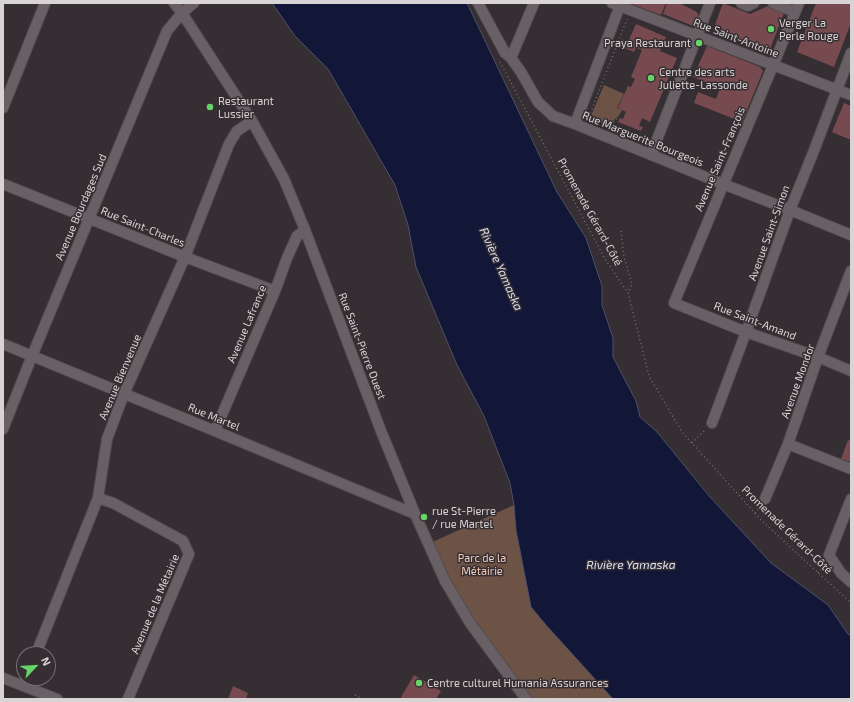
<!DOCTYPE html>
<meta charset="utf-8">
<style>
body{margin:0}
#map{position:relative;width:854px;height:702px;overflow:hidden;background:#352e32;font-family:"Exo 2",sans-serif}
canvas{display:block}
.frame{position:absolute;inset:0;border:4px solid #d8d4d6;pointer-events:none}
.north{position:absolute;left:16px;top:646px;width:40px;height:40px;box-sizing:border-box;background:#352e32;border:1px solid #767074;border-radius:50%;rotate:65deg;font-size:11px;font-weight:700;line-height:16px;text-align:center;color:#d8d4d6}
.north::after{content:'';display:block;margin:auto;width:14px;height:18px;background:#66d466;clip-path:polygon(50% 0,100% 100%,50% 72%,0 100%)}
</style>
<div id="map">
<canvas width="854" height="702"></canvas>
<div class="frame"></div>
<div class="north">N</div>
</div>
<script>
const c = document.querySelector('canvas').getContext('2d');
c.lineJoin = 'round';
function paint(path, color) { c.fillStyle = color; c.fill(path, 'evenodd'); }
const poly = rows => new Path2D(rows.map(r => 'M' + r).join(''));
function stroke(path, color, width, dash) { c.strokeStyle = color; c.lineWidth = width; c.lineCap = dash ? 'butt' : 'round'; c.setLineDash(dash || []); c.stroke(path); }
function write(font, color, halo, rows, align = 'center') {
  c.font = font + ' "Exo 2",sans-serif'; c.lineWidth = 3; c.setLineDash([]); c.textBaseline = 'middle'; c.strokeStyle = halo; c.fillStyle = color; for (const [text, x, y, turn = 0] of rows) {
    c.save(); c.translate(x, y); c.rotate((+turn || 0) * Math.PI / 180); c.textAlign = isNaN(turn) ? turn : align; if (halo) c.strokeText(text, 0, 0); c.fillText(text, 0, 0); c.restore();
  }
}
paint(poly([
 [604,85,624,94,617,108,622,110,620,114,608,126,590,118],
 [514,505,516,530,616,699,526,699,498,662,428,544]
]), '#6d5246');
const water = poly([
 [272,3,467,3,557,192,586,238,602,286,602,305,613,338,613,357,636,401,640,417,657,432,710,497,771,563,828,605,848,634,851,636,851,699,613,699,546,625,531,607,516,530,514,505,510,483,484,416,457,365,416,267,408,225,395,185,328,69,295,36,272,3]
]);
paint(water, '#131737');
stroke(water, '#4e5067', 1);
paint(poly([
 [629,3,666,3,661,15],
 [667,3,681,3,681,4,697,12,699,17,696,25,693,26,663,14],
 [723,3,750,14,768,6,784,13,769,52,713,30],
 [816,3,851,3,851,23,834,67,797,52],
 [636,24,666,37,660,51,677,58,650,122,642,118,639,126,643,127,641,131,618,122,620,118,623,119,626,112,618,108,628,86,631,87,635,79,631,77,642,50,636,48,634,52,620,46,622,39,628,42],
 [707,46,760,67,763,71,742,122,694,103,698,92,716,99,720,88,693,77],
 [844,103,851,106,851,140,832,132],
 [848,440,851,441,851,462,841,459],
 [414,675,441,691,436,699,400,699],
 [233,686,248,693,246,699,228,699]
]), '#774a4f');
const minor = poly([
 [174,3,182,13,252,121,284,179,305,230,381,431,415,514,445,581,470,623,526,699],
 [478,3,505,53,511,58,521,72,538,102,553,116,575,124,723,184,790,210,851,235],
 [612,3,851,95],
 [741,3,748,6,754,3],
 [773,3,795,12],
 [799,3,674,303,746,332,818,357,851,371],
 [511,58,534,3],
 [3,108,45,3],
 [575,124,621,3],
 [651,155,710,3],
 [3,184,185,257,275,291],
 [3,344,215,431,415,514],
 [712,423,746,332,790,210,813,153,851,53],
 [3,429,32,356,167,31,182,13,194,3],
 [215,431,275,291,287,258,297,236,305,230],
 [788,444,851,469],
 [98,498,113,503,183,541,189,554,128,699],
 [765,499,788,444,818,357,851,271],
 [851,499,829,555,841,573,851,582],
 [36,654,98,498,107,439,124,394,185,257,229,144,237,131,252,121],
 [3,678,57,699]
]);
stroke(minor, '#514c4f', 12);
stroke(poly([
 [500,62,605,259,628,293,649,376,682,432,761,520,851,603],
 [589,120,588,119,627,19],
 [608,128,619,116],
 [621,231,624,257,632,284,628,293],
 [692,443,705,430],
 [755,513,760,507],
 [818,573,825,566],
 [355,695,362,699]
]), '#726c6f', 1.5, [1, 3]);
stroke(minor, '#686065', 10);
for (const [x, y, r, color] of [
 [771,29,4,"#66d466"],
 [699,43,4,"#66d466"],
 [651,78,4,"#66d466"],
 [210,107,4,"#66d466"],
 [424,517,4,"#66d466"],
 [419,683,4,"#66d466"]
]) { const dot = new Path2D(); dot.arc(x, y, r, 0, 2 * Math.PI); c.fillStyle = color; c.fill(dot); stroke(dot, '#352e32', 1.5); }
write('11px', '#d8d4d6', '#352e32', [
 ["Verger La",779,23],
 ["Perle Rouge",779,36],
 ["Praya Restaurant",691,43,"right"],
 ["Centre des arts",659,72],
 ["Juliette-Lassonde",659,85],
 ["Restaurant",218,101],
 ["Lussier",218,114],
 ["rue St-Pierre",432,511],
 ["/ rue Martel",432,524],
 ["Centre culturel Humania Assurances",427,683]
], 'left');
write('11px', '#d8d4d6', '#352e32', [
 ["Rue Saint-Antoine",736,38,21],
 ["Rue Marguerite Bourgeois",643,139,22],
 ["Avenue Saint-François",720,159,-67],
 ["Avenue Bourdages Sud",81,207,-67],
 ["Promenade Gérard-Côté",590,212,61],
 ["Rue Saint-Charles",143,227,22],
 ["Avenue Saint-Simon",769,233,-70],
 ["Rue Saint-Amand",755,321,21],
 ["Avenue Lafrance",247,324,-67],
 ["Rue Saint-Pierre Ouest",362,346,69],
 ["Avenue Bienvenue",120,377,-67],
 ["Avenue Mondor",798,381,-70],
 ["Rue Martel",214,417,22],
 ["Promenade Gérard-Côté",787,530,44],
 ["Avenue de la Métairie",155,604,-67]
]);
write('11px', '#f6cbb9', '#352e32', [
 ["Parc de la",482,558],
 ["Métairie",482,571]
]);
write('italic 12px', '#d9dff9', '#352e32', [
 ["Rivière Yamaska",501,269,66],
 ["Rivière Yamaska",631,565]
]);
</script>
